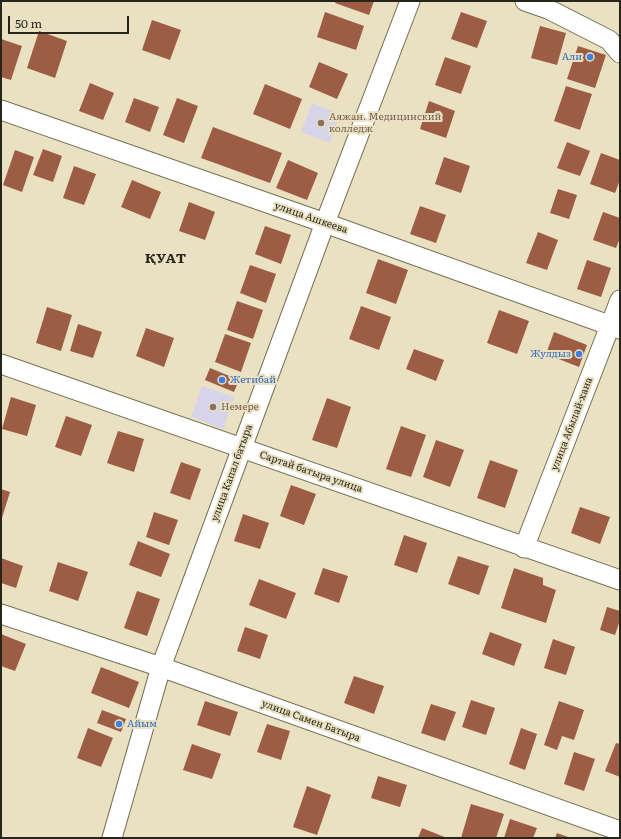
<!DOCTYPE html>
<meta charset="utf-8">
<style>
body{margin:0}
#map{position:relative;width:621px;height:839px;overflow:hidden;background:#e9e1c2;font-family:Literata,serif}
canvas{display:block}
.frame{position:absolute;inset:0;border:2px solid #28251a;pointer-events:none}
.scale{position:absolute;left:8px;top:16px;width:121px;height:18px;box-sizing:border-box;border:2px solid #28251a;border-top:0;padding-left:5px;font-size:12px;line-height:14px;white-space:nowrap;color:#28251a;-webkit-text-stroke:3px #e9e1c2;paint-order:stroke}
</style>
<div id="map">
<canvas width="621" height="839"></canvas>
<div class="frame"></div>
<div class="scale">50 m</div>
</div>
<script>
const c = document.querySelector('canvas').getContext('2d');
c.lineJoin = 'round';
function paint(path, color) { c.fillStyle = color; c.fill(path, 'evenodd'); }
const poly = rows => new Path2D(rows.map(r => 'M' + r).join(''));
function stroke(path, color, width, dash) { c.strokeStyle = color; c.lineWidth = width; c.lineCap = dash ? 'butt' : 'round'; c.setLineDash(dash || []); c.stroke(path); }
function write(font, color, halo, rows, align = 'center') {
  c.font = font + ' Literata,serif'; c.lineWidth = 4; c.setLineDash([]); c.textBaseline = 'middle'; c.strokeStyle = halo; c.fillStyle = color; for (const [text, x, y, turn = 0] of rows) {
    c.save(); c.translate(x, y); c.rotate((+turn || 0) * Math.PI / 180); c.textAlign = isNaN(turn) ? turn : align; if (halo) c.strokeText(text, 0, 0); c.fillText(text, 0, 0); c.restore();
  }
}
paint(poly([
 [312,103,340,114,330,143,301,132],
 [202,386,234,397,223,429,191,417]
]), '#d7d4e9');
paint(poly([
 [336,1,374,1,369,15,335,3],
 [325,12,364,26,356,50,317,37],
 [461,12,487,21,477,48,451,39],
 [152,20,181,30,170,60,142,50],
 [540,26,566,33,557,65,531,58],
 [39,31,67,41,55,78,27,68],
 [1,39,22,46,11,80,1,77],
 [578,46,606,55,595,88,567,79],
 [445,57,471,66,461,94,435,85],
 [319,62,348,74,337,99,309,87],
 [90,83,114,93,103,120,79,111],
 [265,84,302,99,290,129,253,114],
 [566,86,592,94,580,130,554,121],
 [134,98,159,107,150,132,125,122],
 [177,98,198,106,184,143,163,135],
 [429,101,455,111,446,138,420,129],
 [213,127,282,153,270,183,201,158],
 [567,142,590,151,580,176,557,168],
 [43,149,62,156,53,182,33,175],
 [15,150,34,157,22,192,3,185],
 [601,153,620,160,620,180,615,193,590,184],
 [444,157,470,166,461,193,435,184],
 [288,160,318,173,307,200,276,188],
 [74,166,96,174,84,205,63,198],
 [132,180,161,192,150,219,121,207],
 [558,189,577,195,569,219,550,213],
 [189,202,215,212,205,240,179,231],
 [420,206,446,215,436,243,410,234],
 [603,212,620,218,620,238,616,248,593,240],
 [265,226,291,235,281,264,255,254],
 [538,232,558,240,547,270,526,263],
 [378,259,408,270,396,304,366,293],
 [587,260,611,268,601,297,577,289],
 [250,265,276,274,266,303,240,293],
 [237,301,263,310,253,339,227,330],
 [361,306,391,317,379,350,349,339],
 [47,307,72,315,61,351,36,343],
 [499,310,529,321,517,354,487,343],
 [78,324,102,332,93,358,70,351],
 [146,328,174,338,164,367,136,356],
 [554,332,587,345,579,367,546,354],
 [225,334,251,343,241,372,215,362],
 [414,349,444,360,436,381,406,369],
 [210,368,239,380,234,392,205,380],
 [11,397,36,405,27,436,2,429],
 [327,398,351,407,337,448,312,440],
 [66,416,92,425,81,456,55,447],
 [401,426,426,435,411,477,386,469],
 [118,431,144,439,134,472,107,463],
 [436,440,464,450,450,487,423,477],
 [490,460,518,470,505,508,477,498],
 [181,462,201,469,190,500,170,493],
 [291,485,316,494,304,525,280,516],
 [1,489,10,492,1,521],
 [580,507,610,517,600,544,571,533],
 [154,512,178,520,169,545,146,537],
 [243,514,269,523,260,549,234,541],
 [404,535,427,543,417,573,394,565],
 [138,541,170,554,161,577,129,565],
 [458,556,489,566,479,595,448,584],
 [1,558,23,566,16,588,1,583],
 [58,562,88,572,78,601,49,591],
 [323,568,348,576,339,603,314,594],
 [514,568,543,578,543,585,556,590,546,623,501,608],
 [259,579,296,593,286,619,249,605],
 [137,591,160,599,147,636,124,628],
 [607,607,620,611,620,620,615,635,600,630],
 [245,627,268,635,260,659,237,651],
 [490,632,522,644,514,666,482,654],
 [1,634,26,644,15,671,1,666],
 [553,639,575,647,566,675,544,668],
 [101,667,139,682,129,708,91,693],
 [354,676,384,686,374,714,344,703],
 [471,700,495,708,486,735,462,727],
 [205,701,238,712,230,736,197,725],
 [559,701,584,710,574,740,562,736,557,750,544,745],
 [431,704,456,712,445,741,421,733],
 [102,710,126,719,121,732,97,723],
 [267,724,290,731,281,760,257,752],
 [88,728,113,738,101,767,77,758],
 [521,728,537,734,525,770,509,764],
 [616,743,620,744,620,777,605,771],
 [192,744,221,754,212,779,183,770],
 [574,752,595,759,584,791,564,784],
 [378,776,407,785,400,807,371,798],
 [307,786,331,795,317,835,293,827],
 [471,804,504,814,496,838,461,838],
 [510,819,537,828,533,838,504,838],
 [422,828,447,838,418,838],
 [557,833,571,838,555,838]
]), '#9d5d44');
const street = poly([
 [525,1,548,9,609,40,620,53],
 [1,110,325,223,620,329],
 [1,364,620,580],
 [524,548,620,300],
 [1,614,161,667,620,831],
 [112,838,161,667,325,223,410,1]
]);
stroke(street, '#777054', 21);
stroke(street, '#fff', 19);
for (const [x, y, r, color] of [
 [590,57,4,"#3f7fe0"],
 [321,123,4,"#8d6e63"],
 [579,354,4,"#3f7fe0"],
 [222,380,4,"#3f7fe0"],
 [213,407,4,"#8d6e63"],
 [119,724,4,"#3f7fe0"]
]) { const dot = new Path2D(); dot.arc(x, y, r, 0, 2 * Math.PI); c.fillStyle = color; c.fill(dot); stroke(dot, '#e9e1c2', 1.5); }
write('10px', '#366cbe', '#e9e1c2', [
 ["Али",582,57],
 ["Жулдыз",571,354],
 ["Жетибай",230,380,"left"],
 ["Айым",127,724,"left"]
], 'right');
write('10px', '#785e54', '#e9e1c2', [
 ["Аяжан. Медицинский",329,117],
 ["колледж",329,129],
 ["Немере",221,407]
], 'left');
write('10px', '#28251a', '#e9e1c2', [
 ["улица Ашкеева",311,218,19],
 ["улица Абылай-хана",572,424,-69],
 ["Сартай батыра улица",311,472,19],
 ["улица Капал батыра",232,473,-70],
 ["улица Самен Батыра",311,721,20]
]);
c.letterSpacing = '1px';
write('bold 14px', '#28251a', '#e9e1c2', [
 ["ҚУАТ",166,259]
]);
c.letterSpacing = '0px';
</script>
